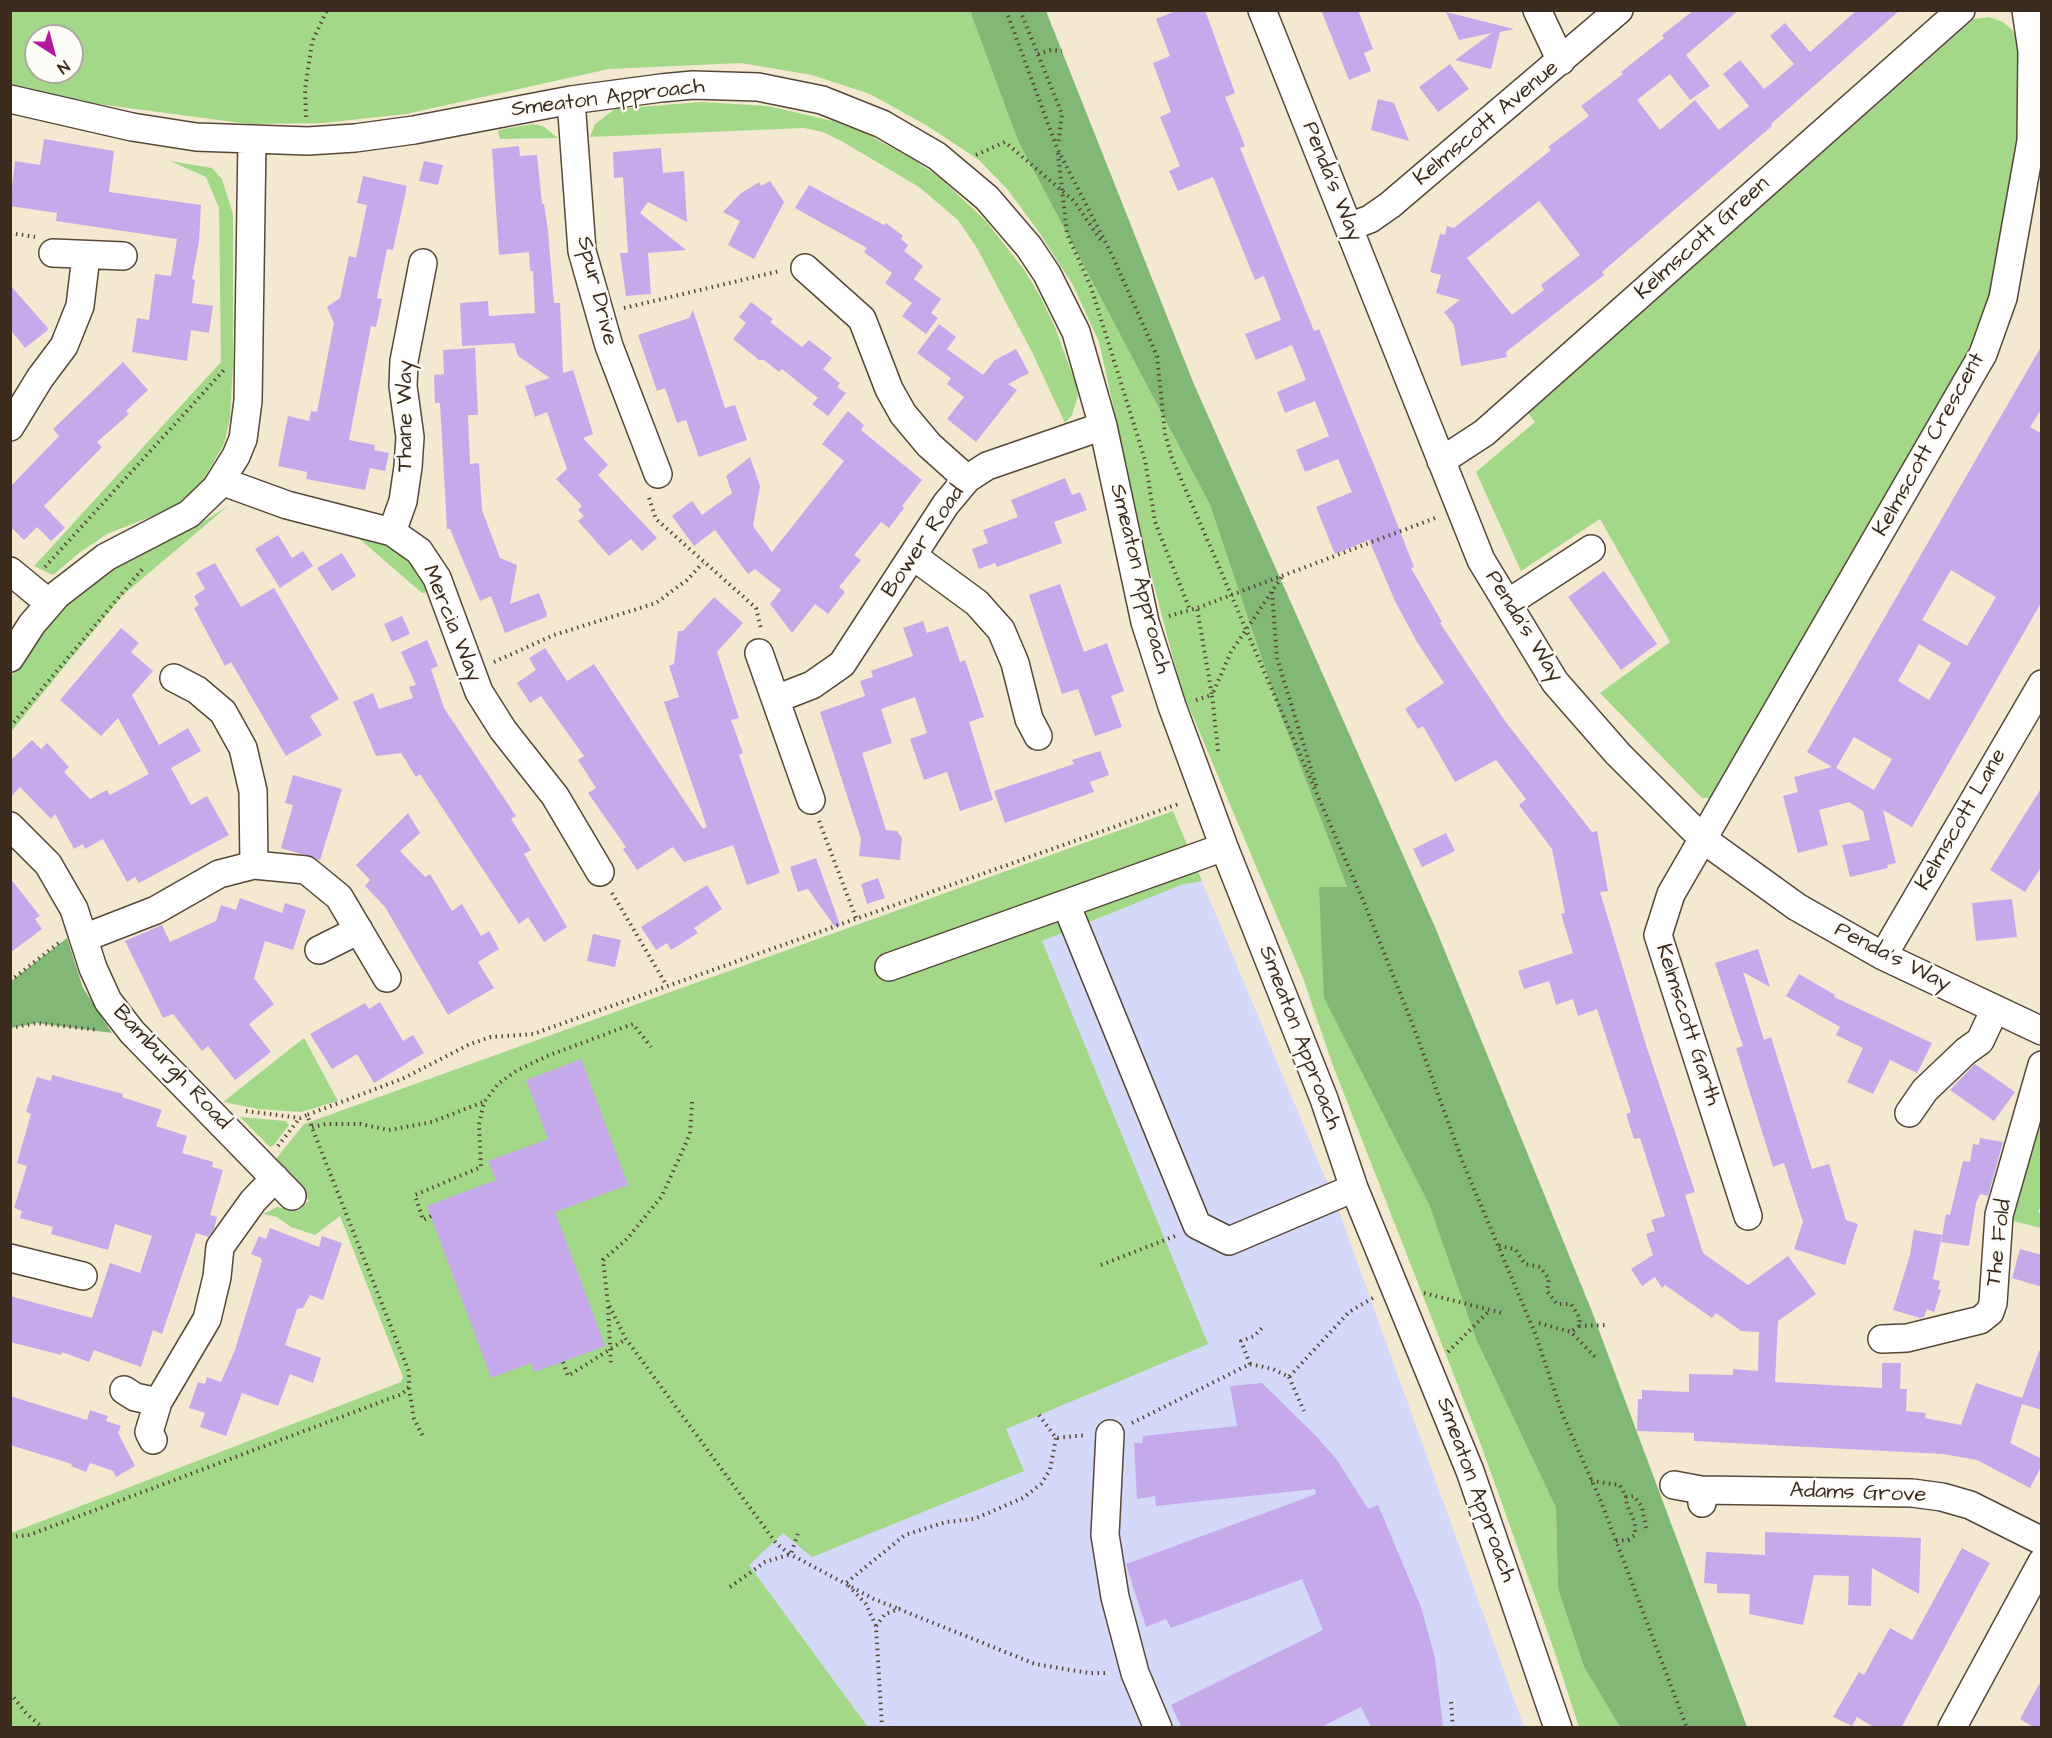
<!DOCTYPE html>
<style>
body{margin:0}
#map{position:relative;width:2052px;height:1738px;overflow:hidden;background:#f3e9d1;font-family:"Architects Daughter",sans-serif}
canvas{display:block}
.frame{position:absolute;inset:0;border:12px solid #3b2a1e;pointer-events:none}
.north{position:absolute;left:24px;top:24px;width:60px;height:60px;box-sizing:border-box;background:#fdfcf7;border:2px solid #afa8a0;border-radius:50%;rotate:144deg;font-size:16px;font-weight:700;line-height:24px;text-align:center;color:#3b2a1e}
.north::after{content:'';display:block;margin:auto;width:21px;height:27px;background:#b5179e;clip-path:polygon(50% 0,100% 100%,50% 72%,0 100%)}
</style>
<div id="map">
<canvas width="2052" height="1738"></canvas>
<div class="frame"></div>
<div class="north">N</div>
</div>
<script>
const c = document.querySelector('canvas').getContext('2d');
c.lineJoin = 'round';
function paint(path, color) { c.fillStyle = color; c.fill(path, 'evenodd'); }
const poly = rows => new Path2D(rows.map(r => 'M' + r).join(''));
function stroke(path, color, width, dash) { c.strokeStyle = color; c.lineWidth = width; c.lineCap = dash ? 'butt' : 'round'; c.setLineDash(dash || []); c.stroke(path); }
function write(font, color, halo, rows, align = 'center') {
  c.font = font + ' "Architects Daughter",sans-serif'; c.lineWidth = 5; c.setLineDash([]); c.textBaseline = 'middle'; c.strokeStyle = halo; c.fillStyle = color; for (const [text, x, y, turn = 0] of rows) {
    c.save(); c.translate(x, y); c.rotate((+turn || 0) * Math.PI / 180); c.textAlign = isNaN(turn) ? turn : align; if (halo) c.strokeText(text, 0, 0); c.fillText(text, 0, 0); c.restore();
  }
}
paint(poly([
 [1202,881,1339,1211,1524,1727,868,1727,749,1565,782,1121,817,1108,1042,941,1181,885]
]), '#d4d8f9');
paint(poly([
 [10,11,970,11,1018,141,1210,505,1281,716,1347,887,1320,887,1476,1339,1556,1508,1558,1589,1584,1667,1620,1727,1579,1727,1553,1647,1480,1442,1332,1063,1303,978,1181,688,1148,563,1099,342,1073,285,1039,232,1008,190,979,160,926,125,870,94,812,75,741,63,609,69,406,114,323,123,249,124,98,104,11,85],
 [36,36,72,36,72,72,36,72],
 [1989,17,2003,22,2012,30,2018,36,2020,48,2019,141,1994,293,1969,357,1712,798,1702,798,1600,693,1670,642,1600,519,1521,571,1476,472,1535,422,1528,413,1974,19],
 [701,102,768,106,833,121,865,133,914,160,940,178,986,221,1025,271,1041,298,1055,327,1076,385,1078,396,1072,415,1065,423,1032,352,977,248,958,220,919,187,843,142,823,132,804,128,590,137,595,124,615,109],
 [533,124,543,126,558,138,500,139,498,130],
 [170,161,212,168,222,179,233,214,233,364,230,418,224,444,202,482,175,507,107,534,79,553,53,575,34,566,221,362,219,208,206,177],
 [228,506,123,595,11,732,11,677,53,612,101,572,201,523],
 [355,535,382,541,408,558,419,570,429,592,422,593],
 [1173,811,1202,881,1181,885,1042,941,1208,1344,1006,1429,1024,1471,812,1557,783,1533,749,1565,868,1727,11,1728,11,1533,401,1382,403,1377,340,1216,315,1235,291,1227,277,1217,263,1214,277,1207,298,1211,309,1200,275,1160,304,1124],
 [304,1038,338,1101,301,1112,258,1109,223,1102],
 [2041,1090,2042,1203,2038,1212,2041,1214,2041,1228,2005,1219],
 [240,1117,286,1121,289,1125,274,1145,270,1147]
]), '#a3d889');
paint(poly([
 [970,11,1046,11,1193,382,1435,927,1591,1309,1747,1727,1620,1727,1584,1667,1558,1589,1556,1508,1476,1339,1429,1204,1324,998,1319,887,1347,887,1281,716,1210,505,1018,141],
 [67,938,83,988,112,1033,37,1023,11,1028,11,981]
]), '#82b875');
paint(poly([
 [1178,10,1205,10,1235,93,1225,97,1245,146,1240,148,1314,331,1319,329,1382,485,1414,567,1411,568,1442,622,1440,623,1505,721,1592,832,1597,831,1608,891,1600,892,1646,1045,1695,1192,1685,1195,1703,1253,1748,1285,1788,1256,1816,1294,1778,1321,1775,1382,1882,1388,1882,1363,1901,1363,1900,1389,1907,1389,1906,1411,1926,1413,1925,1418,1961,1425,1976,1383,2022,1398,2039,1351,2042,1351,2042,1410,2022,1404,2010,1443,2042,1459,2042,1465,2030,1488,1977,1460,1943,1454,1694,1441,1694,1433,1637,1431,1638,1399,1642,1399,1642,1390,1689,1392,1689,1374,1733,1375,1733,1369,1758,1371,1759,1332,1741,1331,1716,1313,1712,1318,1665,1285,1662,1288,1655,1277,1642,1286,1631,1269,1653,1255,1646,1234,1655,1231,1651,1220,1665,1216,1640,1138,1634,1139,1626,1114,1631,1112,1597,1009,1578,1016,1573,999,1556,1005,1549,981,1524,989,1518,971,1573,953,1561,914,1565,913,1552,849,1519,805,1526,799,1496,760,1455,782,1423,726,1418,729,1405,709,1444,683,1417,642,1395,601,1369,540,1335,554,1316,507,1352,492,1338,459,1305,472,1296,450,1329,436,1315,401,1285,413,1277,392,1306,380,1292,345,1256,360,1245,334,1281,320,1264,276,1255,280,1213,177,1178,191,1169,171,1180,166,1160,117,1171,112,1153,63,1170,56,1156,19],
 [1321,10,1358,10,1373,49,1364,53,1371,71,1349,80],
 [1694,10,1739,10,1686,55,1710,86,1690,100,1670,74,1637,100,1660,130,1695,100,1719,130,1749,106,1723,74,1740,60,1764,89,1779,77,1794,64,1770,36,1785,23,1810,52,1857,10,1900,10,1771,124,1772,126,1602,272,1604,275,1506,352,1507,357,1461,366,1454,325,1444,312,1460,300,1436,293,1441,275,1430,272,1440,234,1445,235,1447,226,1454,228,1551,150,1548,147,1589,116,1581,106,1623,74,1621,72,1664,38,1662,35],
 [1539,201,1580,255,1541,285,1544,290,1512,315,1467,258],
 [1446,12,1514,29,1500,32,1491,69,1455,60,1492,33,1459,40],
 [1450,64,1469,89,1438,112,1419,87],
 [1378,99,1394,103,1409,141,1371,130],
 [44,139,114,151,109,192,201,205,199,242,192,279,195,280,192,303,213,306,209,333,191,330,187,361,132,352,137,318,149,320,155,274,171,276,177,239,56,221,57,213,10,206,15,161,40,165],
 [519,146,520,156,537,155,542,204,544,204,548,231,554,303,560,303,563,373,573,370,593,434,583,438,608,465,598,475,657,538,642,551,631,539,609,556,578,521,584,516,578,510,582,506,556,479,567,469,547,412,535,417,525,386,550,378,518,356,514,343,462,346,460,303,488,301,489,316,535,313,533,271,530,271,529,252,499,255,492,149],
 [661,148,663,173,684,171,687,222,648,202,640,213,686,250,648,253,651,294,626,296,620,253,628,253,623,177,614,178,613,152],
 [424,161,443,165,438,185,419,181],
 [363,176,407,186,393,250,387,249,377,298,382,299,376,327,371,326,349,440,375,445,374,450,389,453,385,471,370,468,365,490,306,479,307,472,278,466,288,416,309,421,311,411,317,412,334,323,327,307,340,298,349,256,356,258,367,205,357,203],
 [770,181,784,202,754,259,728,245,740,221,723,212,740,194,759,182,761,186],
 [809,185,884,225,886,223,903,236,901,239,908,245,904,251,923,266,914,279,941,299,931,313,938,318,926,334,902,316,912,303,885,283,892,273,864,252,867,248,795,208],
 [10,285,47,327,48,330,25,348,10,329],
 [751,302,773,319,770,322,802,347,809,340,832,358,823,369,840,383,837,387,846,393,828,416,812,404,818,398,782,369,779,372,764,360,759,360,733,339,746,323,739,317],
 [693,310,725,408,735,405,747,440,699,457,686,420,677,423,665,388,657,391,638,335,689,318],
 [939,324,956,337,947,349,983,375,995,360,1016,349,1029,373,1008,384,1017,390,976,442,947,419,964,397,947,384,951,378,917,353],
 [2042,345,2042,408,2030,427,2042,434,2042,601,1912,827,1883,810,1896,863,1887,865,1888,868,1850,877,1842,845,1870,840,1863,811,1849,802,1819,810,1828,845,1798,853,1783,796,1798,792,1794,777,1832,767,1807,752],
 [1951,570,1996,597,1967,646,1922,620],
 [1919,644,1951,663,1929,700,1898,681],
 [1854,737,1892,759,1874,790,1836,768],
 [475,348,478,415,468,415,470,464,479,463,482,510,500,558,517,565,510,604,539,593,547,614,546,617,505,633,491,596,480,601,450,529,447,529,440,403,435,403,434,375,444,374,443,350],
 [123,362,148,390,126,411,129,414,97,442,102,447,44,506,65,528,51,541,37,527,24,540,10,526,10,487,59,436,53,429],
 [848,411,864,425,861,430,922,480,902,506,904,508,889,528,881,522,854,555,861,560,839,587,845,592,828,614,815,604,792,633,770,604,781,590,755,569,748,574,715,530,694,546,672,516,692,501,702,515,732,493,726,476,750,457,760,486,753,526,772,552,844,461,822,444],
 [1065,478,1072,495,1080,492,1087,510,1054,522,1062,543,997,567,995,563,979,569,972,549,988,543,983,530,1018,517,1011,500],
 [278,535,292,558,303,551,313,566,280,588,255,549],
 [342,553,356,576,332,591,317,568],
 [215,563,241,607,274,588,339,699,310,716,322,735,286,756,231,662,225,666,194,608,199,605,194,596,205,589,196,573],
 [1604,571,1657,644,1621,670,1568,597],
 [1060,584,1084,652,1107,643,1124,691,1111,696,1122,727,1095,736,1078,689,1062,694,1029,595],
 [714,597,743,623,717,652,739,718,731,720,743,753,739,755,780,873,747,885,733,845,684,862,673,847,637,870,623,849,626,847,588,793,596,788,578,760,584,756,541,696,530,703,517,683,536,670,529,658,545,648,567,681,594,664,703,829,707,827,664,702,679,697,669,666,674,664,678,631,683,631],
 [402,616,410,634,392,642,384,624],
 [923,621,927,633,948,626,960,662,965,660,984,717,969,722,993,800,960,811,947,772,924,780,910,739,927,733,915,697,881,709,892,743,862,753,886,830,897,831,902,838,900,860,859,856,861,839,820,712,865,696,860,681,873,677,871,671,913,656,903,628],
 [121,628,139,643,131,652,153,671,132,695,159,745,188,728,201,751,171,768,191,805,207,796,229,835,139,883,135,877,127,882,103,839,85,849,83,844,74,849,55,814,51,819,20,787,10,798,10,761,32,740,41,749,47,743,69,767,64,772,90,799,107,790,110,795,149,774,118,718,101,736,60,700],
 [427,640,438,666,431,669,444,708,516,816,511,819,531,850,524,854,567,927,544,942,528,917,519,924,420,774,416,777,401,753,376,756,353,702,373,693,379,709,413,698,409,687,416,685,401,652],
 [1100,751,1109,775,1090,782,1094,792,1005,823,994,791,1074,764,1072,760],
 [293,775,342,789,320,860,281,848,293,805,285,803],
 [2042,787,2042,866,2025,892,1990,870],
 [408,813,420,833,400,851,425,877,430,874,452,911,462,904,481,936,489,931,499,949,478,962,494,988,448,1015,385,907,365,886,370,880,356,865],
 [1446,833,1455,851,1422,867,1413,849],
 [816,858,840,925,835,927,808,889,798,892,790,867],
 [10,878,40,916,35,919,42,929,10,953],
 [878,878,885,898,867,904,861,884],
 [707,885,722,909,694,928,698,933,671,950,667,943,656,950,641,927],
 [240,898,282,913,285,903,306,910,293,950,265,941,254,978,274,1004,249,1024,271,1052,235,1080,208,1046,202,1051,173,1014,163,1018,125,941,162,925,170,942,216,921,221,905,236,910],
 [2012,899,2017,937,1976,941,1972,903],
 [593,934,621,940,615,967,587,961],
 [1758,949,1770,987,1743,972,1764,1040,1771,1037,1812,1169,1829,1164,1846,1220,1858,1224,1845,1265,1794,1249,1803,1222,1784,1163,1773,1167,1736,1048,1743,1046,1715,963],
 [1799,974,1835,995,1834,997,1932,1043,1917,1073,1890,1060,1873,1094,1847,1082,1863,1048,1836,1035,1840,1027,1786,996],
 [380,1002,403,1041,413,1035,424,1053,374,1083,357,1054,332,1069,310,1034,365,1003,369,1009],
 [581,1059,628,1185,555,1212,605,1346,535,1372,531,1363,491,1378,427,1206,496,1180,488,1161,548,1139,526,1080],
 [1975,1064,2015,1092,1994,1121,1950,1090],
 [52,1075,123,1094,122,1097,162,1110,156,1126,187,1136,182,1153,213,1162,212,1167,223,1170,210,1215,217,1217,214,1229,208,1237,196,1233,162,1334,153,1330,141,1367,94,1350,89,1362,62,1352,61,1355,10,1342,10,1296,92,1318,110,1263,140,1273,152,1236,115,1224,108,1250,51,1234,53,1227,20,1218,22,1211,14,1208,27,1166,17,1163,31,1114,26,1112,37,1077,51,1081],
 [1980,1138,2003,1142,1988,1196,1980,1194,1976,1203,1969,1246,1941,1242,1946,1214,1950,1215,1963,1161,1970,1162,1973,1144,1979,1145],
 [270,1228,319,1247,322,1236,342,1243,323,1300,310,1295,303,1308,297,1309,285,1345,321,1358,313,1383,290,1374,278,1406,242,1393,226,1436,200,1427,205,1413,189,1408,198,1382,205,1384,207,1377,221,1382,235,1350,262,1261,261,1258,251,1254,259,1236,266,1239],
 [1914,1230,1942,1235,1933,1279,1940,1281,1938,1289,1941,1290,1934,1312,1927,1309,1924,1317,1920,1318,1893,1310,1910,1255],
 [2020,1249,2042,1255,2042,1287,2012,1278],
 [1262,1383,1316,1436,1337,1460,1368,1509,1378,1505,1421,1607,1435,1658,1443,1728,1372,1728,1361,1707,1319,1728,1182,1728,1171,1705,1323,1630,1302,1579,1171,1628,1166,1619,1146,1627,1126,1564,1316,1494,1315,1489,1156,1506,1155,1496,1137,1499,1134,1443,1142,1443,1143,1436,1237,1426,1230,1386],
 [10,1396,87,1420,90,1410,108,1416,106,1421,121,1426,118,1433,135,1466,116,1477,113,1471,90,1463,86,1472,71,1466,72,1464,10,1445],
 [1765,1532,1921,1538,1919,1594,1872,1568,1871,1606,1848,1605,1849,1576,1814,1575,1803,1625,1749,1614,1750,1594,1717,1593,1717,1584,1704,1583,1706,1552,1765,1555],
 [1962,1548,1990,1563,1901,1728,1875,1728,1857,1717,1852,1726,1833,1717,1859,1672,1864,1675,1890,1628,1912,1640],
 [2042,1679,2042,1728,2035,1728,2020,1719]
]), '#c6a9ea');
const minor = poly([
 [1262,10,1481,560,1555,682,1618,754,1704,840,1797,907,1883,956,2042,1031],
 [1537,10,1561,61],
 [10,99,132,127,196,137,308,141,355,138,414,130,571,100,661,88,693,85,758,87,822,100,882,124,937,156,987,198,1029,247,1047,274,1076,332,1103,426,1145,622,1172,706,1224,847,1324,1099,1354,1188,1470,1471,1558,1728],
 [571,100,582,251,609,346,658,474],
 [1349,227,1370,219,1390,205,1619,10],
 [53,253,123,256],
 [805,268,862,319,889,389,903,414,929,445,967,479],
 [10,427,40,378,64,346,80,306,86,256],
 [1441,461,1484,433,1961,10],
 [221,481,287,505,392,532,419,551,437,578,479,692,503,730,555,796,600,872],
 [392,532,403,501,408,467,410,437,403,386,404,361,423,263],
 [913,556,977,603,1001,630,1015,663,1029,719,1038,736],
 [10,571,49,603],
 [1508,603,1591,549],
 [759,653,811,800],
 [10,658,32,624,58,594,106,557,189,514,216,488,236,456,243,439,248,401,252,141],
 [174,678,197,690,223,712,243,748,253,791,254,865],
 [776,699,812,685,842,664,946,504,967,479,987,466,1103,426],
 [10,826,48,864,74,909,93,968,108,1001,132,1032,292,1196],
 [1066,904,1197,1225,1229,1241,1354,1188],
 [84,938,156,910,219,874,254,865,306,870,339,897,387,978],
 [319,950,359,930],
 [1883,956,2042,684],
 [889,967,1224,847],
 [1909,1113,1925,1090,1966,1051,1980,1041,1995,1009],
 [1748,1216,1658,935,1671,894,1983,354,2003,298,2031,141,2032,51,2026,10],
 [10,1258,83,1276],
 [1882,1339,1907,1338,1980,1320,1990,1312,1993,1303,1999,1215,2042,1065],
 [124,1390,135,1397,158,1402,149,1432,153,1440],
 [158,1402,207,1319,217,1277,220,1247,253,1201,275,1178],
 [1110,1434,1105,1535,1115,1597,1135,1673,1158,1728],
 [1674,1485,1701,1490,1702,1503],
 [1701,1490,1912,1493,1942,1497,1970,1505,2042,1541],
 [1952,1728,2042,1562]
]);
stroke(minor, '#574739', 30);
stroke(poly([
 [1006,10,1057,148,1112,255,1157,356,1165,434,1172,458,1365,905,1414,1028,1463,1163,1535,1333,1562,1413,1602,1504,1687,1728],
 [1020,10,1062,114,1058,145],
 [1038,54,1051,50,1062,51],
 [306,117,305,90,312,42,327,10],
 [1058,153,1067,234,1091,287,1145,460,1155,522,1190,610],
 [976,155,1005,142,1074,201,1102,242],
 [10,233,35,237],
 [624,308,780,271],
 [649,498,656,519,756,608,761,629],
 [45,567,224,370],
 [1272,592,1277,658,1317,788],
 [1169,616,1197,608,1438,517],
 [494,662,554,635,656,603,687,580,703,563],
 [1196,700,1212,695,1197,608],
 [10,727,144,567],
 [1218,751,1212,695,1231,652,1283,575],
 [819,821,856,918],
 [612,893,667,986],
 [10,981,60,942],
 [10,1028,37,1023,99,1030],
 [692,1102,690,1134,662,1196,627,1239,603,1260,608,1303,626,1339,776,1543,788,1553,874,1599,899,1609],
 [246,1111,300,1118,307,1115],
 [312,1127,326,1124,360,1124,389,1130,432,1122,483,1102],
 [278,1146,299,1119],
 [431,1216,423,1220,415,1195,481,1167,479,1124,484,1102,498,1084,516,1071,547,1056,633,1024,651,1047],
 [1499,1246,1515,1249,1525,1264,1540,1267,1549,1279,1547,1291,1557,1304,1571,1304,1580,1318,1579,1326,1571,1332],
 [1101,1265,1175,1236],
 [1424,1293,1502,1313],
 [608,1307,611,1364],
 [1539,1323,1571,1332,1596,1358],
 [1579,1326,1608,1325],
 [1448,1352,1489,1311],
 [563,1362,568,1376,626,1339],
 [1250,1364,1241,1341,1254,1336,1262,1328],
 [1289,1377,1304,1411],
 [409,1388,414,1419,423,1436],
 [1039,1415,1056,1438,1086,1435],
 [1132,1423,1250,1364,1273,1369,1289,1377,1349,1312,1373,1298],
 [1591,1481,1620,1485,1626,1497],
 [10,1537,29,1535,402,1394,409,1387,409,1372,307,1115,402,1079,470,1044,491,1037,533,1034,1181,803],
 [1616,1541,1628,1540,1635,1535,1635,1523,1627,1505,1626,1497,1634,1496,1642,1507,1647,1532],
 [730,1587,765,1562,791,1554,799,1530],
 [876,1626,866,1604,846,1583,905,1535,946,1522,974,1519,1023,1498,1041,1484,1050,1470,1056,1438],
 [10,1693,26,1713,43,1728],
 [1451,1702,1453,1728],
 [882,1728,876,1626,885,1614,899,1609,1035,1664,1089,1673,1109,1673]
]), '#574739', 4, [1.5, 4.5]);
stroke(minor, '#fff', 27);
write('22px', '#3b2a1e', '#fdfcf7', [
 ["Smeaton Approach",608,99,-7],
 ["Kelmscott Avenue",1487,124,-40],
 ["Penda's Way",1331,182,68],
 ["Kelmscott Green",1703,239,-42],
 ["Spur Drive",596,291,76],
 ["Thane Way",406,416,-90],
 ["Kelmscott Crescent",1930,445,-61],
 ["Bower Road",924,542,-56],
 ["Smeaton Approach",1139,579,76],
 ["Mercia Way",451,624,68],
 ["Penda's Way",1523,627,58],
 ["Kelmscott Lane",1962,820,-60],
 ["Penda's Way",1892,958,27],
 ["Kelmscott Garth",1687,1025,72],
 ["Smeaton Approach",1299,1038,69],
 ["Bamburgh Road",171,1068,47],
 ["The Fold",2000,1243,-83],
 ["Smeaton Approach",1475,1490,70],
 ["Adams Grove",1858,1494,2]
]);
</script>
